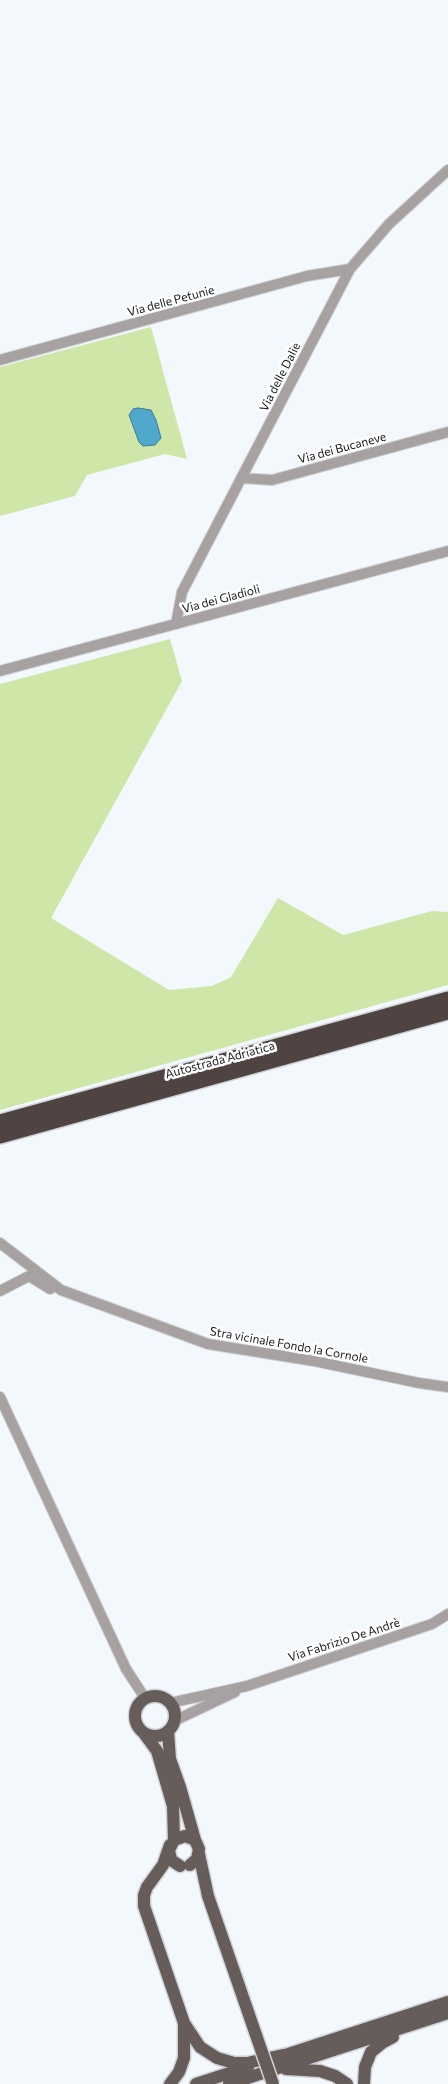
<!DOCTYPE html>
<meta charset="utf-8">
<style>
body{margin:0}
canvas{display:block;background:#f3f8fd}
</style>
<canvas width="448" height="2084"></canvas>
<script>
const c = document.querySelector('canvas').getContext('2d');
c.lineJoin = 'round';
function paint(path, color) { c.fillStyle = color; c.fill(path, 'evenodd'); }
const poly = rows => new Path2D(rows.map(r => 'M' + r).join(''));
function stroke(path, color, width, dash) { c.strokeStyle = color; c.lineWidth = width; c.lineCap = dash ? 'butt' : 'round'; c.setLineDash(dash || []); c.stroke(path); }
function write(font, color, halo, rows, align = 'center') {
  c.font = font + ' Commissioner,sans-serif'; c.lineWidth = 5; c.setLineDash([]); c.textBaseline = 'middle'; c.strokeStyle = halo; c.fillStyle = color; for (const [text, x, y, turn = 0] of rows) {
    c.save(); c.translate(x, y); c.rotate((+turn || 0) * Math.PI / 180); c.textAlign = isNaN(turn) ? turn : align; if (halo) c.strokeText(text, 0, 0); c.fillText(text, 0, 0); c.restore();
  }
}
paint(poly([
 [151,327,187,459,165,454,87,475,75,496,0,516,0,367],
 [170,639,182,681,51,918,169,990,212,986,231,977,278,898,343,935,432,911,448,912,448,985,0,1110,0,684]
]), '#cfe6a9');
const water = poly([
 [138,408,151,410,156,420,161,438,155,445,143,446,139,442,129,415,133,409,138,408]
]);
paint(water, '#50a7cc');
stroke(water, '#3f7c97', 1);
const minor = poly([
 [0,360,307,276,350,269],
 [241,478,272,480,448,432],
 [176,624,182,592,350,269,389,224,448,170],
 [0,671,448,551],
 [0,1243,61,1290,208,1344,314,1361,419,1383,448,1387],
 [0,1291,29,1276,50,1289],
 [0,1397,126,1669,145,1698],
 [170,1703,247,1686,432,1624,448,1614],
 [174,1721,235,1692]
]);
const major = poly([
 '135 1716a20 20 0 1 1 40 0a20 20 0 1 1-40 0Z',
 [168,1731,170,1759,180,1787,195,1840],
 [143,1732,157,1751,173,1806,174,1840],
 [170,1845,163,1865,147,1887,144,1895,144,1906,184,2023,200,2047,217,2058,234,2063,247,2063,283,2055],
 [199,1854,208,1896,256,2035],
 [180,1866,171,1860,169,1850,174,1840,185,1836,195,1840,199,1849,197,1859,190,1865],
 [276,2058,448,2002],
 [286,2069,320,2071,335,2076,347,2084],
 [170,2084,179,2072,184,2058,184,2025],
 [196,2084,248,2067],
 [229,2084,448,2013],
 [364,2084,365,2067,371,2052,382,2043,393,2037]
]);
const highway = poly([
 [0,1122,448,999],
 [0,1136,448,1012]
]);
stroke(minor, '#d0d4d9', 12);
stroke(major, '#d0d4d9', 15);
stroke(highway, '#d0d4d9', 18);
stroke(minor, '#a7a2a1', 10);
stroke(major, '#665c5a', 12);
stroke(highway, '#4f4442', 15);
const majorBridge = poly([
 [256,2035,273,2084]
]);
stroke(majorBridge, '#d0d4d9', 15, []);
stroke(majorBridge, '#665c5a', 12);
write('12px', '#16191c', '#fff', [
 ["Via delle Petunie",171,301,-15],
 ["Via delle Dalie",280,377,-63],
 ["Via dei Bucaneve",342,448,-15],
 ["Via dei Gladioli",221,599,-15],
 ["Autostrada Adriatica",220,1060,-15],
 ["Stra vicinale Fondo la Cornole",289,1345,10],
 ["Via Fabrizio De Andrè",344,1640,-18]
]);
</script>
